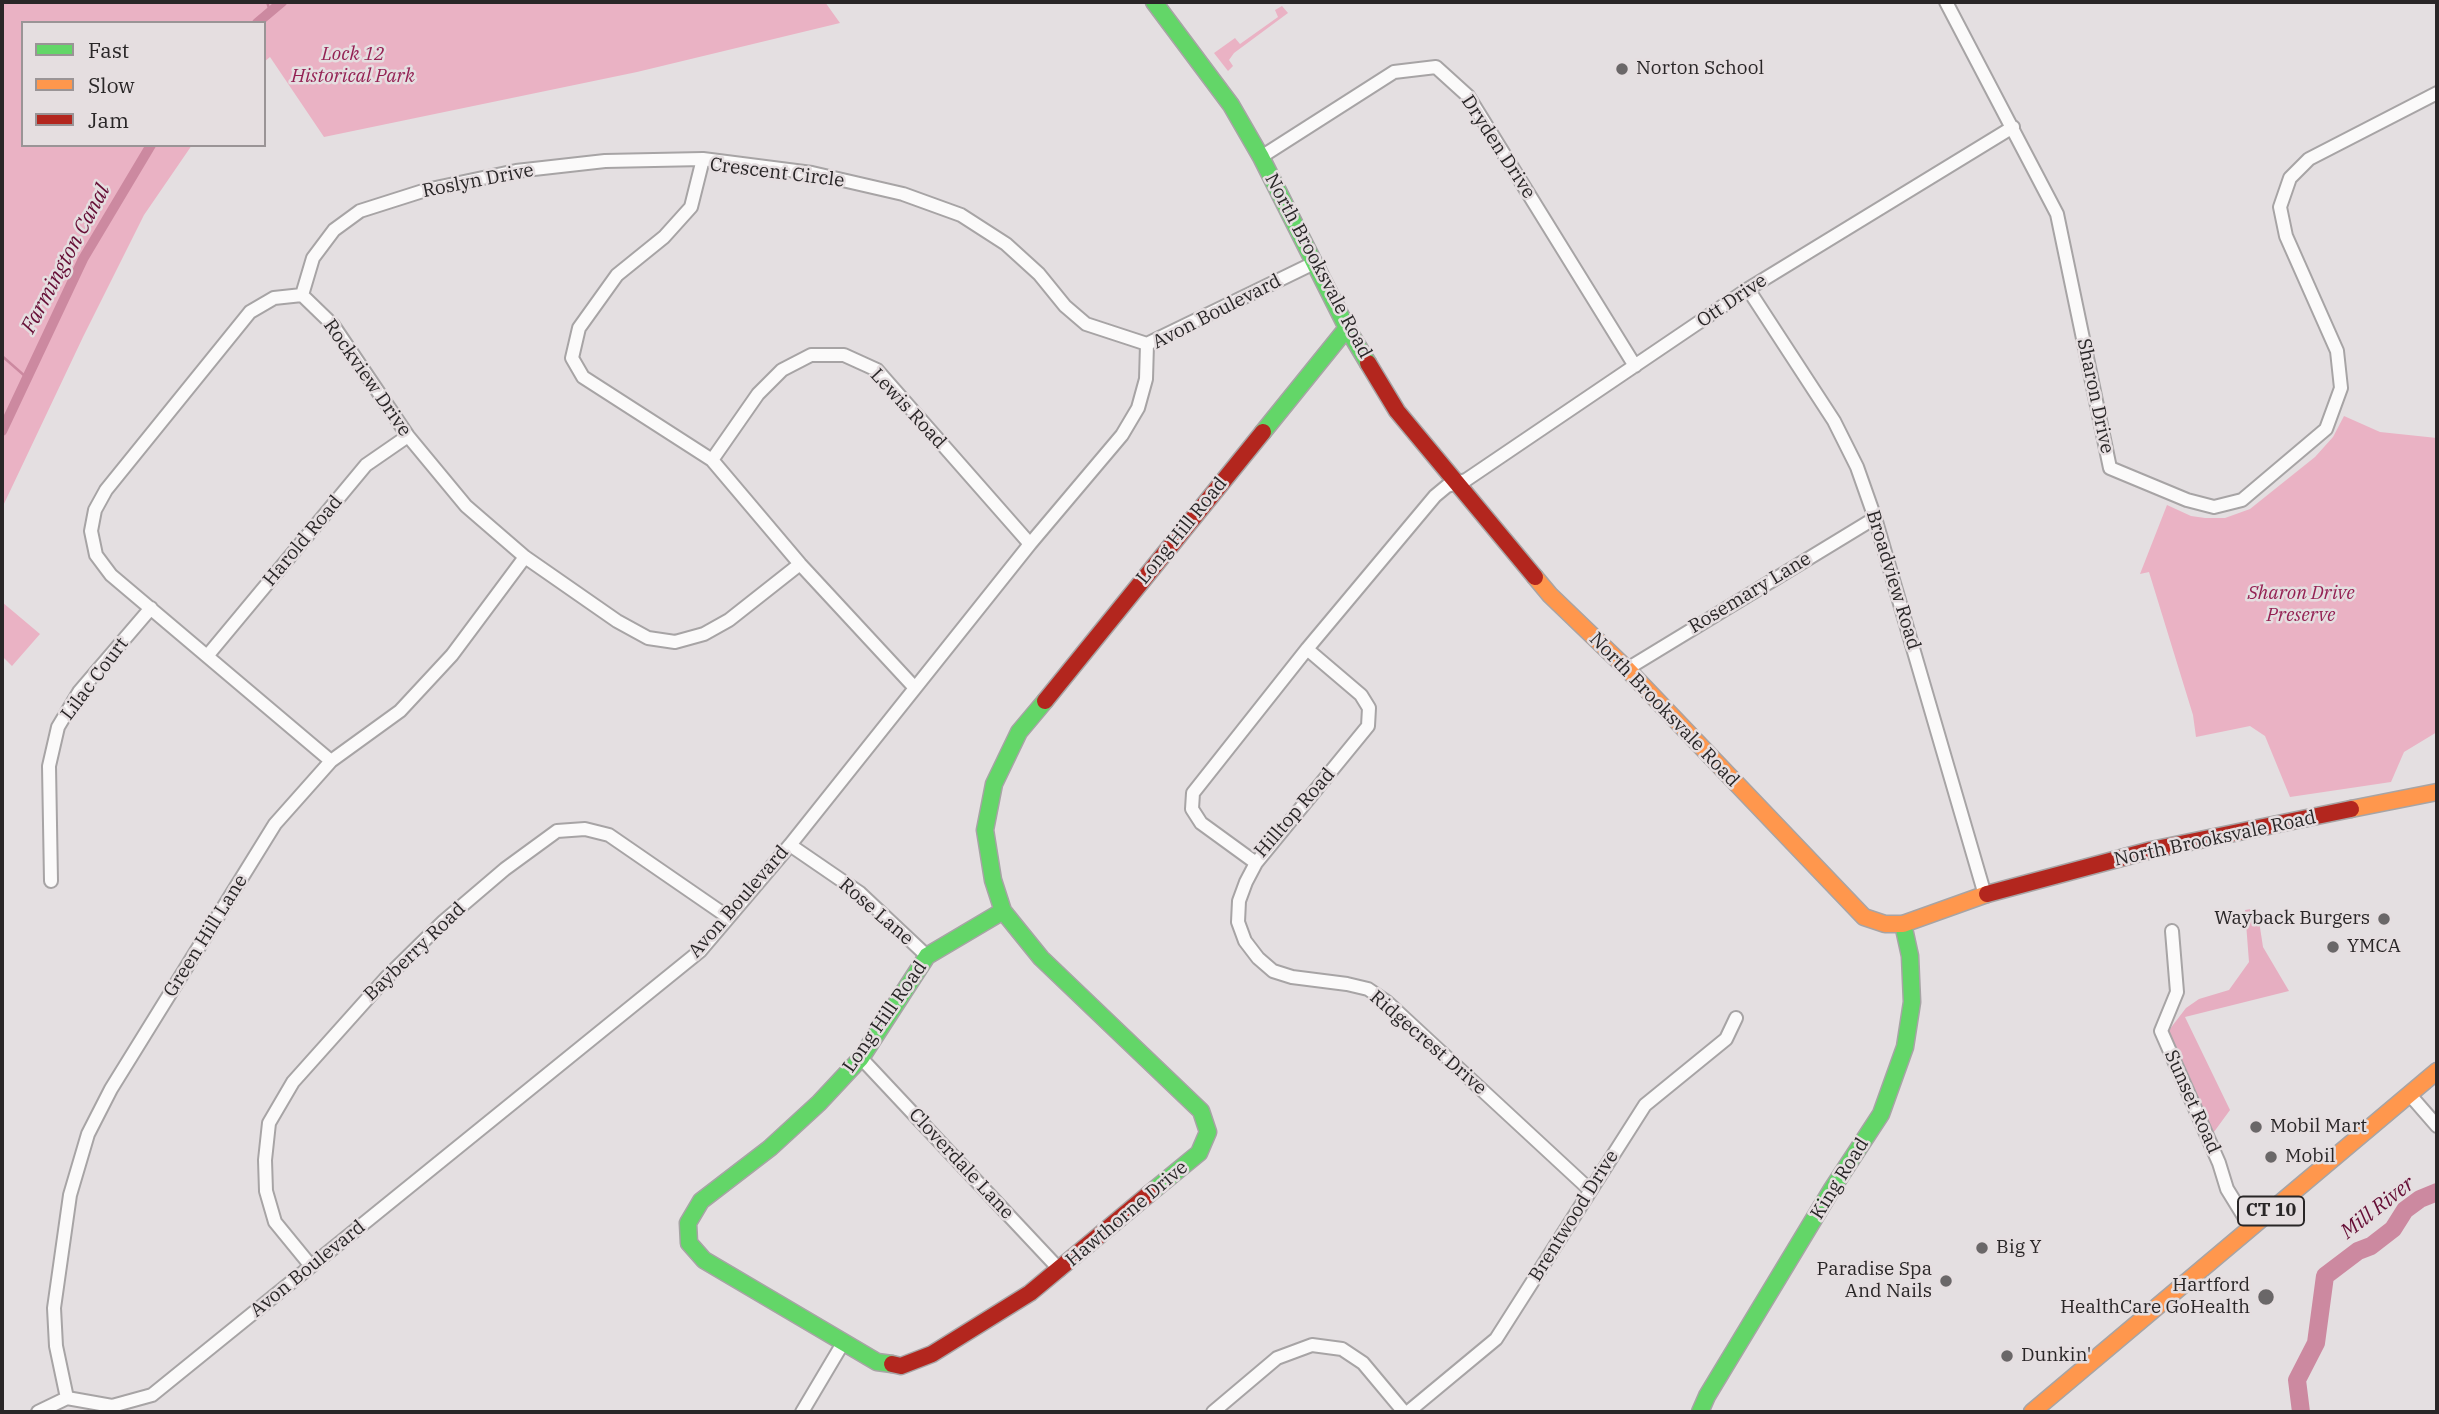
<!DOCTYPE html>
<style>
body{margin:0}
#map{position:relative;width:2439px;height:1414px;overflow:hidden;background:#e4dfe1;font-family:"IBM Plex Serif",serif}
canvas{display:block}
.frame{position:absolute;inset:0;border:4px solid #292627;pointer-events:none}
.legend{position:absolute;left:21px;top:21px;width:245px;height:126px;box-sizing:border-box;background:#e5dee0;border:2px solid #9a9496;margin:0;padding:9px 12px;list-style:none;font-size:21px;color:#292627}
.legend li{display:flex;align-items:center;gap:14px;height:35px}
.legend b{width:35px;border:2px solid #9a9496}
</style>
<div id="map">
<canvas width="2439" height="1414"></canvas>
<div class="frame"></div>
<ul class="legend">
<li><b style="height:9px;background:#63d668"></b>Fast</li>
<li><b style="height:9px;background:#ff974d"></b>Slow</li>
<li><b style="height:9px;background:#b3261e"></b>Jam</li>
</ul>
</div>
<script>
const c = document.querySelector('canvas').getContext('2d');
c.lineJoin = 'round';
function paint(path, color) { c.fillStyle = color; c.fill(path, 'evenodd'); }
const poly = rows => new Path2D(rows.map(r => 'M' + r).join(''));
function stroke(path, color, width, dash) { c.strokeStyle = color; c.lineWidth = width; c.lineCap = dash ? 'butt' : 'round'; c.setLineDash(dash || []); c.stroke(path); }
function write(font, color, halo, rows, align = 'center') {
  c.font = font + ' "IBM Plex Serif",serif'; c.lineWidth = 5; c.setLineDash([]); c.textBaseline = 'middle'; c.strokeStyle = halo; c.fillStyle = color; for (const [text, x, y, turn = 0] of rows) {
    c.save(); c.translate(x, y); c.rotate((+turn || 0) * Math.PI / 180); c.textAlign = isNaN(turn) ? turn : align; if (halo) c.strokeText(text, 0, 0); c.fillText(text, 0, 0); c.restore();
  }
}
paint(poly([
 [2,2,825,2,840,23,637,72,324,137,270,57,264,62,264,23,23,23,23,145,192,145,144,215,83,337,2,508],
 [1282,6,1288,13,1234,53,1229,60,1233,66,1228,71,1214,53,1235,38,1240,44,1278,17,1275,10],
 [2344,416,2380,432,2437,438,2437,732,2404,752,2391,782,2290,797,2265,736,2250,726,2196,737,2193,715,2149,572,2140,574,2167,505,2191,516,2205,518,2225,518,2250,509,2315,457,2333,437],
 [2,602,40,634,12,666,2,656]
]), '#eab2c4');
paint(poly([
 [2257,908,2263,947,2289,991,2185,1017,2230,1110,2211,1136,2166,1034,2186,1008,2199,999,2229,990,2249,962,2245,910]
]), '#e6aec1');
stroke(poly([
 [267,2,270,11],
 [2,356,26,377]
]), '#cc89a0', 2.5);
stroke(poly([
 [257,23,282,2],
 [2,431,83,259,151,145]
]), '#cc89a0', 10);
stroke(poly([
 [2301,1412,2297,1380,2316,1343,2325,1276,2358,1251,2371,1246,2393,1229,2405,1210,2420,1199,2437,1192]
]), '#cc89a0', 18);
const street = poly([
 [1946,2,2057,214,2110,468,2187,500,2214,507,2242,500,2326,429,2341,388,2337,351,2286,236,2280,207,2290,178,2309,159,2437,93],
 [1261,157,1394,72,1436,67,1468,96,1635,366],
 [703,159,691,207,664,237,617,275,579,328,572,358,583,377,712,460,800,564,915,688],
 [1748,289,1834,421,1857,467,1875,518,1985,895],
 [302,295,313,258,334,230,360,211,426,190,516,171,605,161,703,159,812,173,903,194,961,215,1006,244,1039,274,1065,306,1086,324,1147,344],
 [712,460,758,394,782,370,811,355,844,355,877,370,1030,544],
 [1307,649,1361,695,1369,708,1368,726,1256,863,1246,882,1239,901,1238,922,1245,941,1258,958,1273,971,1292,977,1347,984,1368,989,1387,1002,1590,1190],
 [208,655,366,465,408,436],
 [1627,669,1875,518],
 [331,761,111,575,96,555,91,531,95,510,106,490,250,312,274,298,302,295,333,325,408,436,466,506,525,557,617,621,648,638,675,642,704,634,729,620,800,564],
 [790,845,860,893,927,956],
 [1256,863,1201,823,1192,809,1193,793,1307,649,1435,496,1447,486,1466,480,1748,289,2013,127],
 [51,881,49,766,58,727,79,692,151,608],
 [2172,931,2177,992,2161,1031,2219,1163,2227,1189,2251,1228],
 [861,1058,1060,1270],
 [2410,1095,2437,1126],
 [311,1266,275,1222,266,1191,265,1160,269,1123,293,1082,386,978,444,921,505,869,557,831,585,829,609,835,728,917],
 [67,1398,56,1346,54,1308,70,1195,88,1134,111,1089,275,824,331,761,400,711,452,655,525,557],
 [38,1412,67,1398,112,1406,152,1395,700,951,790,845,1030,544,1122,435,1138,408,1146,379,1147,344,1314,263],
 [802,1412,843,1343],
 [1213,1412,1277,1358,1312,1345,1342,1349,1363,1363,1404,1412],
 [1408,1412,1496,1339,1645,1105,1726,1039,1736,1018]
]);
const fast = poly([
 [1154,2,1231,105,1261,157,1347,328,1368,363],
 [1263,432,1347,328],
 [1045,701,1019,732,994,784,985,830,993,880,1003,911,1041,958,1201,1111,1208,1132,1199,1153,1149,1194],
 [892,1364,877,1362,704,1260,689,1243,688,1223,701,1201,770,1148,819,1103,861,1058,927,956,1003,911],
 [1700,1412,1707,1396,1832,1189,1881,1114,1905,1047,1912,1002,1910,956,1903,924]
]);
const slow = poly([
 [1535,577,1550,595,1627,669,1864,917,1885,924,1903,924,1987,894],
 [2351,809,2437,792],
 [2032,1412,2437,1071]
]);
const jam = poly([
 [1368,363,1397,411,1535,577],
 [1045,701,1263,432],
 [1987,894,2151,850,2351,809],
 [892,1364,901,1366,932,1354,1030,1293,1149,1194]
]);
stroke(street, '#a7a4a5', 16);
stroke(fast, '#a7a4a5', 19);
stroke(slow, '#a7a4a5', 19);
stroke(jam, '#a7a4a5', 19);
stroke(street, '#fbfafa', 12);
stroke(fast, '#63d668', 16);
stroke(slow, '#ff974d', 16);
stroke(jam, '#b3261e', 16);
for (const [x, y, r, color] of [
 [1622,69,7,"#6a6768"],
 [2384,919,7,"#6a6768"],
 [2333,947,7,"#6a6768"],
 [2256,1127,7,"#6a6768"],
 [2271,1157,7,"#6a6768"],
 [1982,1248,7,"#6a6768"],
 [1946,1281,7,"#6a6768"],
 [2266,1297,9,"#6a6768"],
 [2007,1356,7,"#6a6768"]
]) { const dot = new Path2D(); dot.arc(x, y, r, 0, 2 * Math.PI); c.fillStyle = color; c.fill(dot); stroke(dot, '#e5dee0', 2.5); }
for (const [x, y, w] of [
 [2271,1211,66]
]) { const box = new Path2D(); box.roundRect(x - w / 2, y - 14.5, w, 29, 5); c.fillStyle = '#e5dee0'; c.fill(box); stroke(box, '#292627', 2); }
write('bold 18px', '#292627', null, [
 ["CT 10",2271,1211]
]);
write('italic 19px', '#942153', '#e5dee0', [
 ["Lock 12",353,55],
 ["Historical Park",353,77],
 ["Sharon Drive",2301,594],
 ["Preserve",2301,616]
]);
write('19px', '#292627', '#e5dee0', [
 ["Norton School",1636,69],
 ["Wayback Burgers",2370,919,"right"],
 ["YMCA",2347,947],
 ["Mobil Mart",2270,1127],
 ["Mobil",2285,1157],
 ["Big Y",1996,1248],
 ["Paradise Spa",1932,1270,"right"],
 ["And Nails",1932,1292,"right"],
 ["Hartford",2250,1286,"right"],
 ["HealthCare GoHealth",2250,1308,"right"],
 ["Dunkin'",2021,1356]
], 'left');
write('19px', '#292627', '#e5dee0', [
 ["Dryden Drive",1498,147,57],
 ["Crescent Circle",777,173,7],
 ["Roslyn Drive",478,181,-11],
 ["North Brooksvale Road",1318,266,62],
 ["Ott Drive",1732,301,-34],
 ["Avon Boulevard",1217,312,-27],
 ["Rockview Drive",367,378,55],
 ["Sharon Drive",2095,396,78],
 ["Lewis Road",908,409,47],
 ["Long Hill Road",1182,531,-51],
 ["Harold Road",303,541,-50],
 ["Broadview Road",1893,580,73],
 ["Rosemary Lane",1750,593,-31],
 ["Lilac Court",95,679,-53],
 ["North Brooksvale Road",1664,710,46],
 ["Hilltop Road",1295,813,-49],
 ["North Brooksvale Road",2215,839,-12],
 ["Avon Boulevard",739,902,-49],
 ["Rose Lane",876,912,41],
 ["Green Hill Lane",206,936,-58],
 ["Bayberry Road",415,952,-44],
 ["Long Hill Road",885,1017,-55],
 ["Ridgecrest Drive",1428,1043,41],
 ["Sunset Road",2192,1102,66],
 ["Cloverdale Lane",961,1164,47],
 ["King Road",1840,1179,-58],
 ["Hawthorne Drive",1127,1214,-40],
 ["Brentwood Drive",1574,1216,-58],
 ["Avon Boulevard",308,1269,-39]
]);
write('italic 21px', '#650d35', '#e5dee0', [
 ["Farmington Canal",66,259,-62],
 ["Mill River",2378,1208,-38]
]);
</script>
